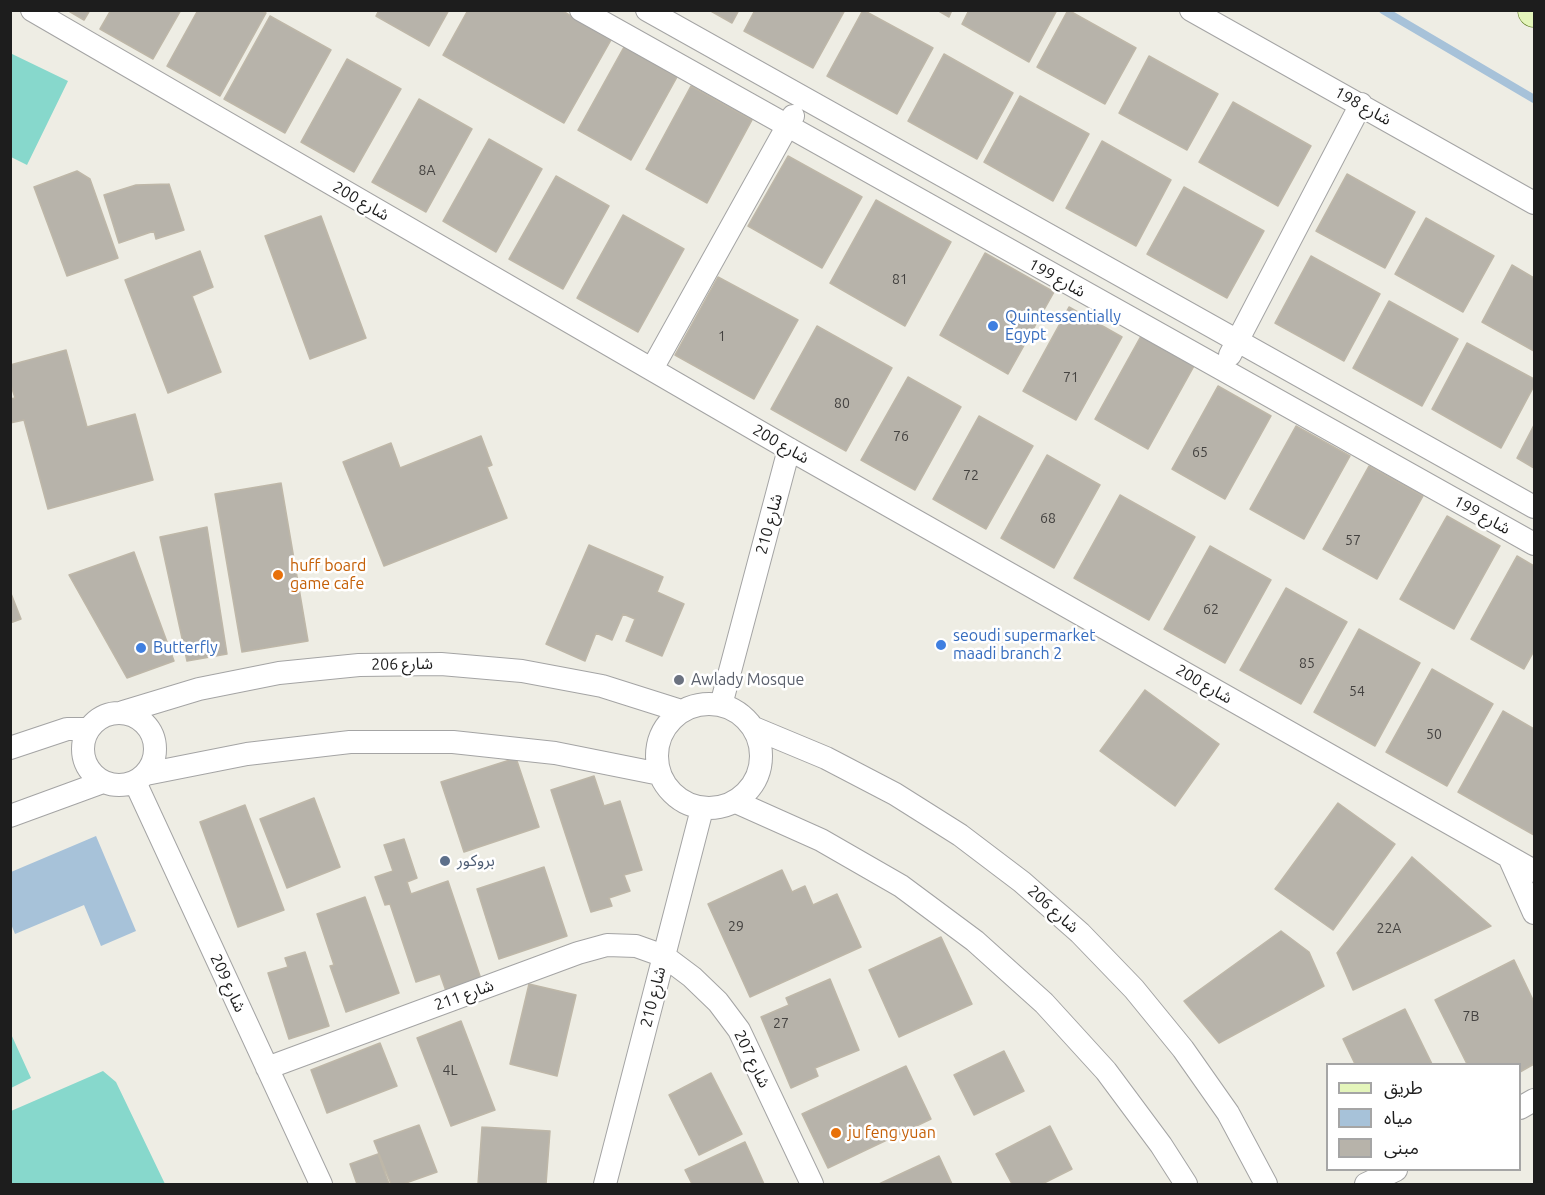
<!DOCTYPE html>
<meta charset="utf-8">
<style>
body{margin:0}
#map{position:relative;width:1545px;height:1195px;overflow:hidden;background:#eeede4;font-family:Ubuntu,"Noto Sans Arabic",sans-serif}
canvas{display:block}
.frame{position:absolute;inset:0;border:12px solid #1d1d1d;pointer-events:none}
.legend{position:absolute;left:1326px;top:1063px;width:195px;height:108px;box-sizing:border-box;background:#fff;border:2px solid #a5a5a5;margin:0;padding:8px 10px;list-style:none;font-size:18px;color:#1d1d1d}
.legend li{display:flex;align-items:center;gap:12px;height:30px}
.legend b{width:30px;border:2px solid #a5a5a5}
</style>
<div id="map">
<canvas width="1545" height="1195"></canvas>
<div class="frame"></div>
<ul class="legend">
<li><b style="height:8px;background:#e4f5bb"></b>طريق</li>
<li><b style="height:16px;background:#a7c2d9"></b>مياه</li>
<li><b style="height:16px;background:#b7b3aa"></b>مبنى</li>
</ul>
</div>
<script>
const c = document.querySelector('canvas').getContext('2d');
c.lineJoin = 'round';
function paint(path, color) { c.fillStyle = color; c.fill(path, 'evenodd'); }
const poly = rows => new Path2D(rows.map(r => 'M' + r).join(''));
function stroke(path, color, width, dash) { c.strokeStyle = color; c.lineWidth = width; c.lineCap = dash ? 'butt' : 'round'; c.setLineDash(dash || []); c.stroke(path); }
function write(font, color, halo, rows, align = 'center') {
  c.font = font + ' Ubuntu,"Noto Sans Arabic",sans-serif'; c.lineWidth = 5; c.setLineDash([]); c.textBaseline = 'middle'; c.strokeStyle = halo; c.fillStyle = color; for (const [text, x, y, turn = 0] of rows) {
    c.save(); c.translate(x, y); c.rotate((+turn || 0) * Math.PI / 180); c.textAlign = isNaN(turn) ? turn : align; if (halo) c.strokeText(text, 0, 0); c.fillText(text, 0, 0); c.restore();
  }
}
paint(poly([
 [10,53,68,81,27,165,11,157],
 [11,1034,31,1078,11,1088,10,1088],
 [103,1071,116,1082,165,1184,11,1184,11,1111]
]), '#87d8cc');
paint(poly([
 [96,836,136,931,101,946,84,905,15,934,11,924,11,872]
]), '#a7c2d9');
stroke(poly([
 [1383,10,1534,99]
]), '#a7c2d9', 8);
const building = poly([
 [67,10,90,10,84,20,67,10],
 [111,10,181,10,153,59,100,29,111,10],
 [198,10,260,10,266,13,220,96,167,66,198,10],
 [379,10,449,10,429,46,376,16,379,10],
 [468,10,561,10,611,40,564,123,443,55,468,10],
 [709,10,739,10,732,23,709,10],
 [755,10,845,10,813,68,744,31,755,10],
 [863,10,933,48,897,114,827,76,863,10],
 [937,10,952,10,949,17,937,10],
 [969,10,1057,10,1029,62,962,24,969,10],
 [1068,10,1136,48,1105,104,1037,67,1068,10],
 [270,16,331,50,285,133,224,99,270,16],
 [624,47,677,77,631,160,578,130,624,47],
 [944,54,1013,93,977,159,908,121,944,54],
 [1149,56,1218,94,1187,150,1119,113,1149,56],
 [347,59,401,89,354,172,301,142,347,59],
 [691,86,752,120,707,203,646,169,691,86],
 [1020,96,1089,134,1053,201,984,162,1020,96],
 [419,99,472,129,426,212,372,182,419,99],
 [1233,102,1311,146,1278,206,1199,162,1233,102],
 [489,139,542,169,496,252,443,221,489,139],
 [1102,141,1171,180,1136,246,1066,208,1102,141],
 [788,156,862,197,822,268,748,226,788,156],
 [77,171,90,179,118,258,67,276,34,187,77,171],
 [1347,174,1415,212,1385,268,1316,231,1347,174],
 [556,176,609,206,563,289,509,259,556,176],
 [169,184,184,230,156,239,154,231,119,243,104,195,136,185,169,184],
 [1184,187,1264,231,1227,298,1147,254,1184,187],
 [876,200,951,242,905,326,830,283,876,200],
 [623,215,684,249,638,332,577,298,623,215],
 [321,216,366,338,310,359,265,236,321,216],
 [1426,218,1494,256,1463,312,1395,274,1426,218],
 [200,251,213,287,192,296,221,372,168,393,125,280,200,251],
 [985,253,1054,292,1008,374,940,335,985,253],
 [1311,256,1380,294,1344,361,1275,323,1311,256],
 [1512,265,1534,278,1534,351,1482,322,1512,265],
 [718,277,798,320,754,399,675,355,718,277],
 [1389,301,1458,339,1422,406,1353,368,1389,301],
 [1069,307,1122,337,1076,420,1023,391,1069,307],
 [817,326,892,368,846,451,771,409,817,326],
 [1141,336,1194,366,1148,449,1095,419,1141,336],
 [1467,343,1534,379,1534,386,1501,448,1432,409,1467,343],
 [66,350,87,427,135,414,153,480,48,509,24,420,10,423,10,399,15,398,10,382,10,365,66,350],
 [908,377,961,407,915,490,861,460,908,377],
 [1218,386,1271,416,1225,499,1172,469,1218,386],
 [979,416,1033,446,986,529,933,499,979,416],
 [1534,425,1534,468,1517,458,1534,425],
 [1296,426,1350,456,1304,539,1250,509,1296,426],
 [481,436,492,465,487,467,507,518,384,566,343,462,391,443,400,468,481,436],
 [1047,455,1100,485,1054,568,1001,538,1047,455],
 [1369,466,1423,496,1377,579,1323,549,1369,466],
 [281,483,308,641,242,652,215,494,281,483],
 [1120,495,1195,537,1149,620,1074,578,1120,495],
 [1447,516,1500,546,1454,629,1400,599,1447,516],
 [207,527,227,654,187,661,160,537,207,527],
 [589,545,663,577,657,592,684,604,662,656,626,641,635,619,623,614,612,640,596,633,585,661,546,644,589,545],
 [1210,546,1271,580,1225,663,1164,629,1210,546],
 [134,552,174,661,127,678,69,575,134,552],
 [1517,556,1534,566,1534,651,1524,669,1471,639,1517,556],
 [1286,588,1347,622,1301,704,1240,670,1286,588],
 [10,591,21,619,10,623,10,591],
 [1359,629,1420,663,1375,746,1314,712,1359,629],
 [1432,669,1493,704,1447,786,1386,752,1432,669],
 [1145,690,1219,744,1175,806,1100,751,1145,690],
 [1503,711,1534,729,1534,835,1458,792,1503,711],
 [516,758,539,827,464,852,441,782,516,758],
 [594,776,604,806,620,801,642,870,624,875,630,891,609,898,612,906,591,912,551,790,594,776],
 [314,798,340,867,287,888,260,819,314,798],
 [1338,803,1395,844,1333,930,1275,889,1338,803],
 [245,805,284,910,238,927,200,822,245,805],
 [404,839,417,878,407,882,411,894,448,881,481,979,446,991,440,974,416,982,390,904,385,905,375,877,393,871,384,845,404,839],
 [1412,857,1491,926,1353,990,1337,953,1412,857],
 [544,867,567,936,499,959,477,889,544,867],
 [782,870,792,892,805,886,813,905,837,894,861,947,750,997,708,904,782,870],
 [365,897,399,993,346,1012,330,966,334,965,317,914,365,897],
 [1281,931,1309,952,1324,986,1219,1043,1184,1001,1281,931],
 [941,937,972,1004,899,1037,869,970,941,937],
 [305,952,329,1026,289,1039,268,973,288,967,285,958,305,952],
 [1514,960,1534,1002,1534,1064,1520,1072,1520,1064,1467,1064,1435,1000,1514,960],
 [830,979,859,1050,815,1068,818,1076,791,1088,761,1017,789,1005,786,998,830,979],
 [529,984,576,995,557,1076,510,1064,529,984],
 [1405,1009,1432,1064,1355,1064,1343,1039,1405,1009],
 [461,1021,495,1110,451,1126,417,1038,461,1021],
 [380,1043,397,1086,327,1113,311,1070,380,1043],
 [1004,1051,1024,1091,974,1115,954,1075,1004,1051],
 [906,1066,931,1119,828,1168,802,1114,906,1066],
 [711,1073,742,1134,699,1155,669,1095,711,1073],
 [419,1125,437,1172,403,1184,391,1184,374,1141,419,1125],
 [1050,1126,1072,1169,1042,1184,1012,1184,996,1154,1050,1126],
 [482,1127,550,1131,546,1184,478,1184,482,1127],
 [745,1142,764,1184,692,1184,685,1170,745,1142],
 [378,1154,389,1184,357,1184,350,1164,378,1154],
 [939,1156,952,1184,879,1184,939,1156]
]);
paint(building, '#b7b3aa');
stroke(building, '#beb7a8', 1.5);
const street = poly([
 [32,10,789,449,1534,871],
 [581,10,1534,544],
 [647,10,1534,507],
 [1191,10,1534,203],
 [1230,355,1361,104],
 [652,369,793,116],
 '657 756a52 52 0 1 1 104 0a52 52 0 1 1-104 0Z',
 [721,705,789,449],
 [123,712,199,689,279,673,359,665,441,664,522,671,602,686,681,711],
 '83 749a36 36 0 1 1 72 0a36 36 0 1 1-72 0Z',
 [754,728,826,758,895,794,960,835,1022,882,1080,933,1134,989,1183,1049,1228,1113,1266,1184],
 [10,748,67,729,88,729],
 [146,774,247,754,350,742,453,742,555,753,660,774],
 [135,782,321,1184],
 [736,802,821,840,901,886,975,941,1044,1003,1106,1071,1161,1145,1186,1184],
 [10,816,103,782],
 [1509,857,1534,913],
 [267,1068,578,953,607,945,636,946,664,956,692,977,718,1002,739,1030,812,1184],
 [1520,1108,1534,1100],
 [605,1184,702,809],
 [1366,1184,1396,1170]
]);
const secondary = poly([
 [1534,10,1534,11]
]);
stroke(street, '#a4a4a4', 24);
stroke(secondary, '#4c6d0c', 33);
stroke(street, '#fff', 22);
stroke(secondary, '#e4f5bb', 32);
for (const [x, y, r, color] of [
 [993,326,6,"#3f7fe0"],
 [278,575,6,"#e8710a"],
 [941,645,6,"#3f7fe0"],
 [141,648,6,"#3f7fe0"],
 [679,680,6,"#6b7280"],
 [445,861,6,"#5c6f8a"],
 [836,1133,6,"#e8710a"]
]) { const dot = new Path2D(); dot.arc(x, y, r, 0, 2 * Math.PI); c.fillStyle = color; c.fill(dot); stroke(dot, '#fff', 2); }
write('14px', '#444240', null, [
 ["8A",427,170],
 ["81",900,279],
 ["1",722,336],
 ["71",1071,377],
 ["80",842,403],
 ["76",901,436],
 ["65",1200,452],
 ["72",971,475],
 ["68",1048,518],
 ["57",1353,540],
 ["62",1211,609],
 ["85",1307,663],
 ["54",1357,691],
 ["50",1434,734],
 ["29",736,926],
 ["22A",1389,928],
 ["7B",1471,1016],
 ["27",781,1023],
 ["4L",450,1070]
]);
write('16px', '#1d1d1d', '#fff', [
 ["شارع 198",1363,106,29],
 ["شارع 200",361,201,30],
 ["شارع 199",1057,278,29],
 ["شارع 200",781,444,30],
 ["شارع 199",1482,515,29],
 ["شارع 210",769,524,-75],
 ["شارع 206",402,664,-1],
 ["شارع 200",1204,684,30],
 ["شارع 206",1053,909,42],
 ["شارع 209",228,983,65],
 ["شارع 211",464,995,-20],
 ["شارع 210",653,997,-76],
 ["شارع 207",752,1059,64]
]);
write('16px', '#366cbe', '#fff', [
 ["Quintessentially",1005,317],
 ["Egypt",1005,335],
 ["seoudi supermarket",953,636],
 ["maadi branch 2",953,654],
 ["Butterfly",153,648]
], 'left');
write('16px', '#c56008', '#fff', [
 ["huff board",290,566],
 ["game cafe",290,584],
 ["ju feng yuan",848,1133]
], 'left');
write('16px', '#5b616d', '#fff', [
 ["Awlady Mosque",691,680]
], 'left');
write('16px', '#4e5e75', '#fff', [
 ["بروكور",457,861]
], 'left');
</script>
